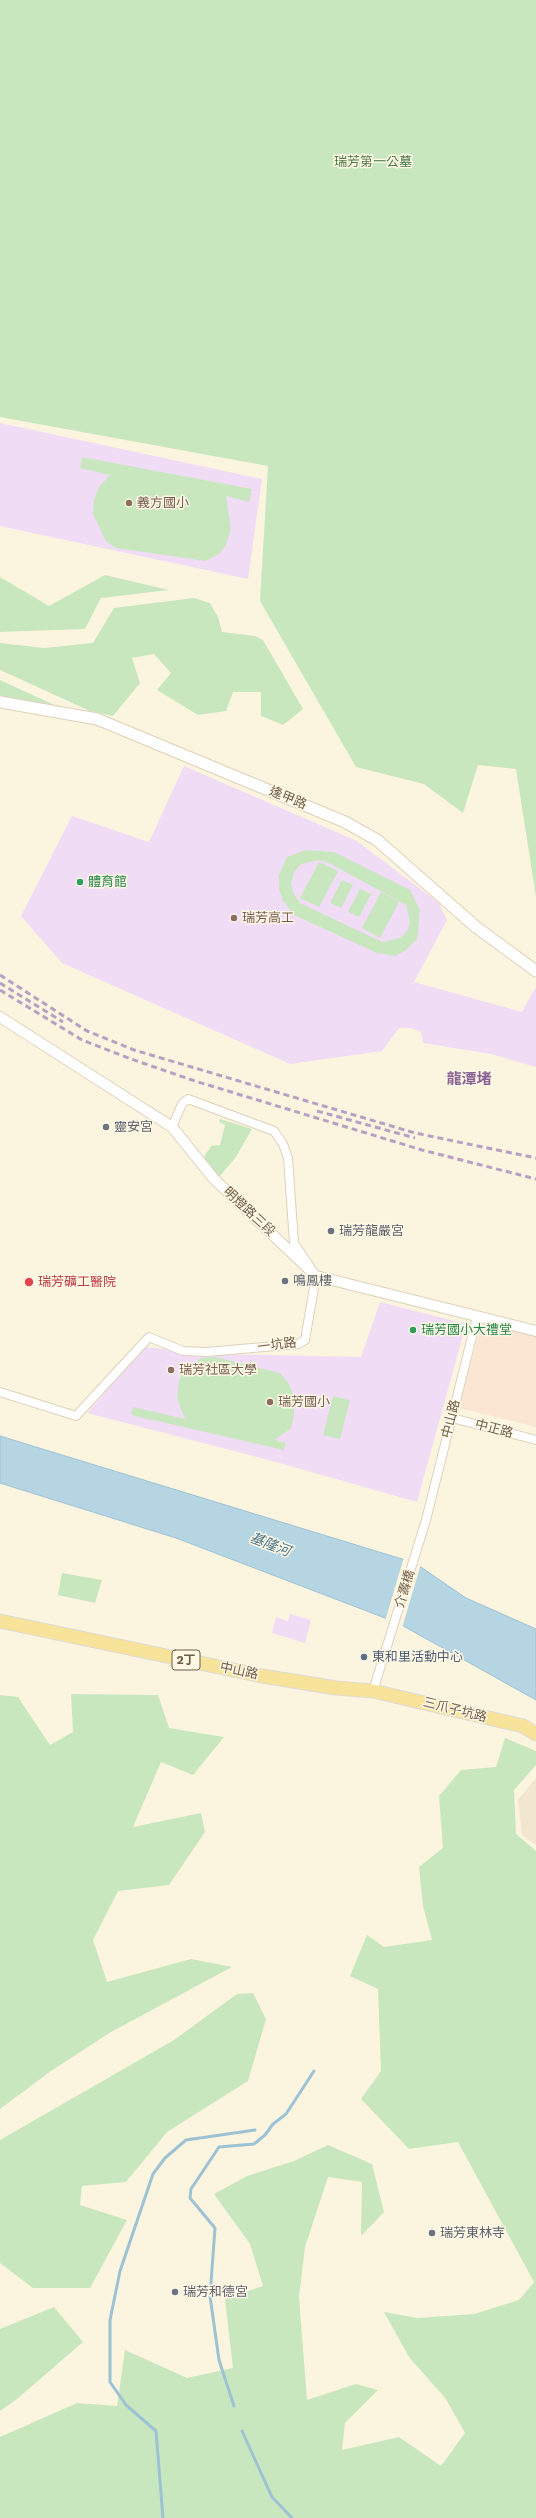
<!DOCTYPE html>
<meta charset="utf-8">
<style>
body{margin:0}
canvas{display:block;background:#fbf4df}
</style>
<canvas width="536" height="2518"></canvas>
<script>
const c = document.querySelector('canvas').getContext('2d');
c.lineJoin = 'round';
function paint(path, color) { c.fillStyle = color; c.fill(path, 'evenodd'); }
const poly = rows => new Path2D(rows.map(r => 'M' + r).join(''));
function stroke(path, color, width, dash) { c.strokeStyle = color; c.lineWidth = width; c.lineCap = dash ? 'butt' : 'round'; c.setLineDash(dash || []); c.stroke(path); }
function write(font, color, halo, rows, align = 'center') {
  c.font = font + ' "Work Sans","Noto Sans TC",sans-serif'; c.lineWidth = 3; c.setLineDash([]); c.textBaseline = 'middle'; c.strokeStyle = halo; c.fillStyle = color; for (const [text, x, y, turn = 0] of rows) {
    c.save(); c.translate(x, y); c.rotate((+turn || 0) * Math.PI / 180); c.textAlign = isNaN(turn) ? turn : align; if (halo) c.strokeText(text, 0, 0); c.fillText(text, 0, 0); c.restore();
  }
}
paint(poly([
 [536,1778,536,1845,522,1835,518,1800]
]), '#f2e7ce');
paint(poly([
 [482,1323,536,1337,536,1427,459,1408]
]), '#fbe5d3');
paint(poly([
 [0,423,262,479,248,579,0,526],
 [184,766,357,841,439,903,447,920,414,982,522,1012,536,987,536,1067,491,1054,423,1043,421,1032,411,1028,399,1028,382,1051,290,1064,62,963,21,916,72,816,149,842],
 [380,1302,466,1324,417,1502,269,1460,87,1413,144,1347,216,1354,361,1357],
 [290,1614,311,1620,305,1643,272,1633,276,1617,288,1621]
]), '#f1dcf6');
paint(poly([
 [0,0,536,0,536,897,516,769,478,765,463,813,424,784,356,767,260,601,268,466,0,417],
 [82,457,252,489,249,502,226,496,231,529,226,545,219,554,206,561,116,548,106,541,93,514,94,500,99,487,110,475,80,468],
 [105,575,169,590,101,598,85,629,0,632,0,577,49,606],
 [194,598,210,603,218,617,222,632,255,636,263,640,303,709,283,725,261,716,261,692,233,692,226,711,198,715,157,690,171,673,154,654,132,658,140,683,113,716,90,711,0,670,0,643,44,648,93,643,114,608],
 [0,680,61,708,0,697],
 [306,850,334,852,410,890,420,910,417,939,406,950,396,956,377,953,294,915,283,901,279,889,279,875,287,857],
 [320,860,331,864,406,905,410,922,407,931,400,938,382,942,300,903,294,894,291,883,294,872,301,864],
 [319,862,338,871,319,907,300,898],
 [342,880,353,885,341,908,330,903],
 [360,889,371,894,359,917,348,912],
 [381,892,399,902,380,938,362,928],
 [220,1119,252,1129,236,1157,219,1177,204,1157,211,1146,220,1145,225,1125,219,1122],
 [215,1357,280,1373,289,1384,294,1397,294,1415,291,1428,275,1440,286,1443,284,1450,131,1415,133,1407,185,1419,177,1398,179,1381,183,1372,201,1358],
 [333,1396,350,1400,340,1439,323,1435],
 [62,1573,102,1580,95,1603,58,1595],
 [71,1694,158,1695,169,1728,224,1737,193,1775,161,1762,133,1827,201,1813,205,1832,169,1885,118,1891,93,1940,107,1982,191,1959,232,1967,111,2032,51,2071,0,2109,0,1695,18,1697,50,1745,73,1732],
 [505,1738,536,1751,536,1765,514,1790,516,1834,536,1851,536,2518,0,2518,0,2437,77,2403,117,2406,125,2350,187,2378,233,2368,225,2299,263,2286,250,2244,214,2194,247,2176,294,2161,328,2145,372,2164,384,2212,361,2236,362,2182,328,2177,305,2247,299,2297,307,2400,356,2384,378,2390,345,2423,342,2450,399,2437,441,2466,465,2433,446,2399,409,2357,384,2312,417,2318,474,2314,519,2300,534,2282,458,2142,409,2149,361,2099,381,2071,378,1989,350,1976,367,1935,384,1947,432,1940,423,1906,419,1867,443,1848,439,1796,461,1770,496,1767],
 [253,1993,266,2019,248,2081,167,2132,126,2182,82,2186,80,2205,127,2220,90,2288,33,2288,0,2263,0,2140,174,2040,237,1994],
 [54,2307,83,2342,17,2399,0,2411,0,2329]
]), '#c9e7bf');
const water = poly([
 [0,1436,415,1563,466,1598,536,1629,536,1700,398,1623,176,1538,0,1483,0,1436]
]);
paint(water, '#b5d5e2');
stroke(water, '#9cc2d4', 1);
paint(poly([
 [404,1557,421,1564,402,1628,385,1621]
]), '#fbf4df');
stroke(poly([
 [234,2406,219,2360,210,2296,215,2228,190,2198,191,2189,219,2147,254,2144,265,2135,273,2124,286,2114,314,2071],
 [242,2431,272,2497,292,2518],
 [163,2518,156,2431,126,2405,110,2382,110,2320,120,2271,153,2174,165,2158,186,2140,255,2130]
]), '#9cc2d4', 3);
const minor = poly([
 [0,1392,76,1416,149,1337,183,1351,207,1352,298,1344,305,1340,316,1276,294,1243,288,1158,283,1144,274,1131,188,1099,182,1104,172,1127],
 [452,1418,536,1440],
 [373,1691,426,1520,477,1317]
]);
const tertiary = poly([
 [0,1017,172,1127,214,1179,316,1276,536,1331]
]);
const secondary = poly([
 [0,702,97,719,345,822,377,840,476,927,536,971]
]);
const primary = poly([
 [0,1621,262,1676,336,1688,373,1691,523,1726,536,1734]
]);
stroke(minor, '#ded1bc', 10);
stroke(tertiary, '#ded1bc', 12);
stroke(secondary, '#e0d0b7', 13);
stroke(primary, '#dfdbd7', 15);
stroke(minor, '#fff', 8);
stroke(tertiary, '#fff', 10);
stroke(secondary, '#fff', 11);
stroke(primary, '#f7e399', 13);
stroke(poly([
 [0,975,87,1031,134,1050,415,1133,536,1158],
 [0,983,63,1022],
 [0,990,82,1040,131,1059,195,1081,422,1150,536,1179],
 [317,1111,415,1138]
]), '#b8a0c2', 3, [6, 4]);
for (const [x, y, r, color] of [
 [129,503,4,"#8d6e63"],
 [80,882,4,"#2e9e5b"],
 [234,918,4,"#8d6e63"],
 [106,1127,4,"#6b7280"],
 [331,1231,4,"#6b7280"],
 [285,1281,4,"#6b7280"],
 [29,1282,5,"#e0444e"],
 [413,1330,4,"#2e9e5b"],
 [171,1370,4,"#8d6e63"],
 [270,1402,4,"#8d6e63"],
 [364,1657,4,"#5c6f8a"],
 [432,2233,4,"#6b7280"],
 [175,2292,4,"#6b7280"]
]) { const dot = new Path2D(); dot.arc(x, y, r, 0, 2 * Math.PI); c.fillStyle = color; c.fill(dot); stroke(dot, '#fef8e5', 1.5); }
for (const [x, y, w] of [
 [186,1660,28]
]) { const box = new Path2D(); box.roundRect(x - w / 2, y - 10, w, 20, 3); c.fillStyle = '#fef8e5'; c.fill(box); stroke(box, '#6f5c48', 1); }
write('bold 12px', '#6f5c48', null, [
 ["2丁",186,1660]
]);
write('13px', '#4c7a44', '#fef8e5', [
 ["瑞芳第一公墓",373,162]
]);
write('13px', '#785e54', '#fef8e5', [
 ["義方國小",137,503],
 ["瑞芳高工",242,918],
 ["瑞芳社區大學",179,1370],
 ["瑞芳國小",278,1402]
], 'left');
write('13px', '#6f5c48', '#fef8e5', [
 ["逢甲路",288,798,23],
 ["明燈路三段",249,1212,43],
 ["一坑路",277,1345,-7],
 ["中山路",451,1419,-76],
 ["中正路",494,1429,15],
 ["介壽橋",405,1589,-73],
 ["中山路",239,1671,12],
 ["三爪子坑路",455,1710,14]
]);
write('13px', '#27864d', '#fef8e5', [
 ["體育館",88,882],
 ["瑞芳國小大禮堂",421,1330]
], 'left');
write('13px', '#5b616d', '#fef8e5', [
 ["靈安宮",114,1127],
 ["瑞芳龍嚴宮",339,1231],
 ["鳴鳳樓",293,1281],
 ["瑞芳東林寺",440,2233],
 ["瑞芳和德宮",183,2292]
], 'left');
write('13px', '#be3a42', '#fef8e5', [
 ["瑞芳礦工醫院",38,1282]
], 'left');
write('13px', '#4e5e75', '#fef8e5', [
 ["東和里活動中心",372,1657]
], 'left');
write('italic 14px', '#467389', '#fef8e5', [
 ["基隆河",270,1545,21]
]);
write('bold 15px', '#8a6493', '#fef8e5', [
 ["龍潭堵",469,1080]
]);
</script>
